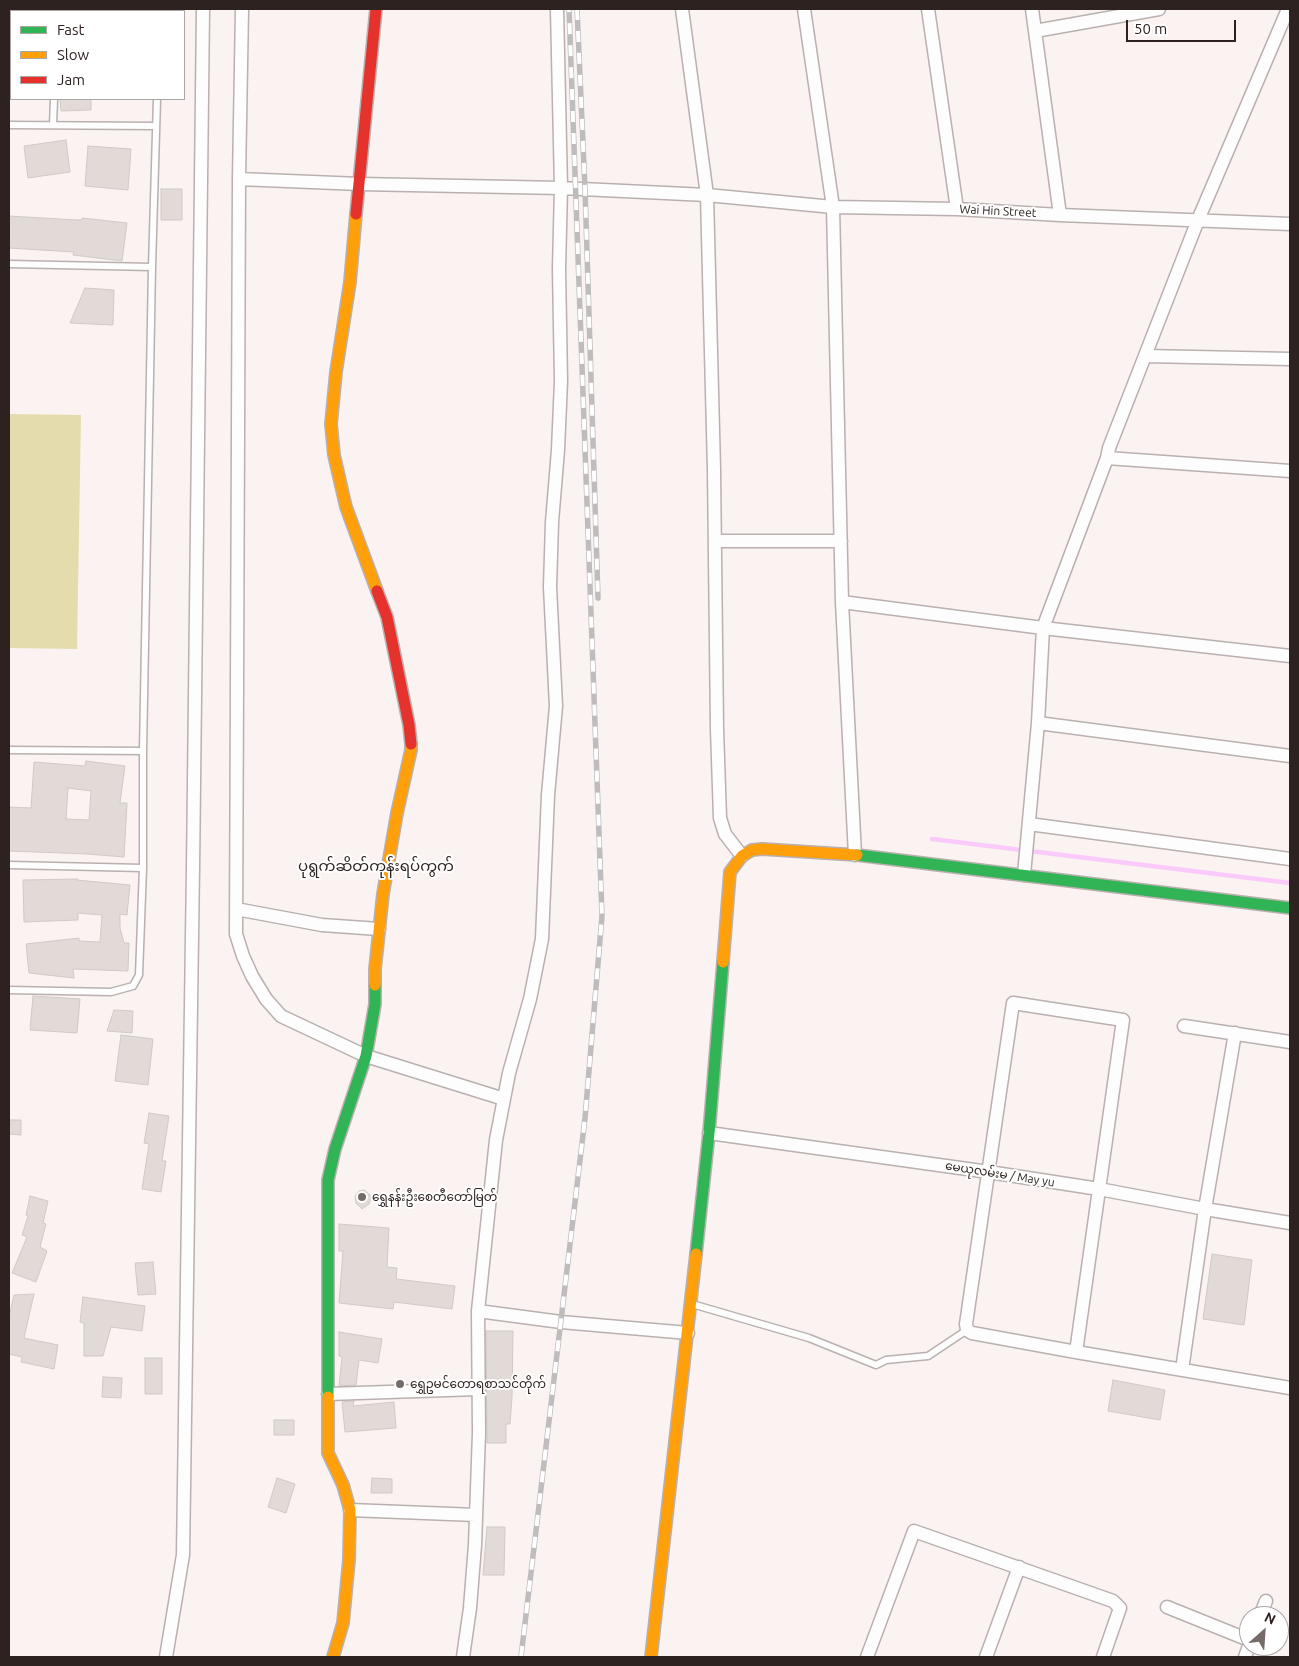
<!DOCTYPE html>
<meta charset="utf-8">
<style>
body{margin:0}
#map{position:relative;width:1299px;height:1666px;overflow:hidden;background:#faf3f2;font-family:Ubuntu,sans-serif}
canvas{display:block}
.frame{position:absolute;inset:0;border:10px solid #2d221f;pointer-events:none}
.legend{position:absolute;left:10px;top:10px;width:175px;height:90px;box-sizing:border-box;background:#fff;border:1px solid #aba7a5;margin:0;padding:6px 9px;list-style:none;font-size:15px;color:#2d221f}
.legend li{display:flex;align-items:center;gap:10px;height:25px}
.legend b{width:25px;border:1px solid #aba7a5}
.north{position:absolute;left:1239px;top:1606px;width:50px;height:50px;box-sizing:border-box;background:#fff;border:1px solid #aba7a5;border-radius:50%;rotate:26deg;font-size:14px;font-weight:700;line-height:20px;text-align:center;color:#2d221f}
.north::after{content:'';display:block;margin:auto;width:18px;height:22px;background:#756b69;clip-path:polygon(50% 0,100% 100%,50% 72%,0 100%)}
.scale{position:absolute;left:1126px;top:20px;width:110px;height:22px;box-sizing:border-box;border:2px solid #2d221f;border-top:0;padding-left:6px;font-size:15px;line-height:18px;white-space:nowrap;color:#2d221f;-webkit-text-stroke:4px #fff;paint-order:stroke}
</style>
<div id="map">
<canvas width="1299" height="1666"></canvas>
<div class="frame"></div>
<ul class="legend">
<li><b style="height:6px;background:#30b455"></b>Fast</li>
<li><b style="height:6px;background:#ff9f0a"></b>Slow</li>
<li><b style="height:6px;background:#e5322d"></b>Jam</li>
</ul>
<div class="north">N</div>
<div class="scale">50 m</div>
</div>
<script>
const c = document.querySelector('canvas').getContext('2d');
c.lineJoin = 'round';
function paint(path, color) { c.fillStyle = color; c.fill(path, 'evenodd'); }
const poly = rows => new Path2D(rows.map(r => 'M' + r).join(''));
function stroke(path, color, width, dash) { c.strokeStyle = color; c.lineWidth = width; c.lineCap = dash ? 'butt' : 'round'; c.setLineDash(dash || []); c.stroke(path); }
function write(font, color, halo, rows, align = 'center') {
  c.font = font + ' Ubuntu,"Noto Sans Myanmar",sans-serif'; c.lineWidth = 4; c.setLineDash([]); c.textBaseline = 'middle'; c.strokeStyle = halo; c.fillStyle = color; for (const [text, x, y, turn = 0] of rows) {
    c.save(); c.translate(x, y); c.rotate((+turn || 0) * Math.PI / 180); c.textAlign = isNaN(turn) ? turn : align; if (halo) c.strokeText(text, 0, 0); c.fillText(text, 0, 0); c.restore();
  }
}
paint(poly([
 [9,414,81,415,77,649,9,648]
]), '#e5dcad');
stroke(poly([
 [932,839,1290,883]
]), '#f9cafa', 4.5);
const building = poly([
 [60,99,91,99,91,110,61,111,60,99],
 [66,140,70,172,28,178,24,146,66,140],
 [88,146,131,149,128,190,85,186,88,146],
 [161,189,182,189,182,220,161,220,161,189],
 [9,216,77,220,82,220,82,218,127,223,122,261,73,255,74,252,9,248,9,216],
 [85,288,114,290,113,325,70,323,85,288],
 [86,761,125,766,120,803,127,803,124,857,87,854,9,851,9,807,31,808,34,762,85,766,86,761],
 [68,788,91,791,89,820,66,819,68,788],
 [77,879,77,880,130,885,127,915,120,914,120,928,124,943,129,943,128,971,73,969,74,978,29,973,26,944,79,938,79,941,100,942,102,915,78,913,78,920,24,922,23,880,77,879],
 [33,996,80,999,77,1033,30,1030,33,996],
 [114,1010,133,1011,132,1033,107,1031,114,1010],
 [121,1035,153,1039,148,1085,115,1081,121,1035],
 [149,1113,169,1116,162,1161,166,1161,161,1192,142,1189,149,1144,144,1143,149,1113],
 [9,1120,21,1120,21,1135,9,1134,9,1120],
 [364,1190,370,1195,371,1198,369,1204,362,1209,356,1203,355,1196,359,1191,364,1190],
 [30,1196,48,1201,43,1223,46,1224,40,1247,47,1251,36,1282,12,1273,27,1237,22,1235,28,1216,26,1215,30,1196],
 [339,1224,389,1228,387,1267,397,1268,396,1279,455,1286,452,1309,394,1302,393,1309,339,1303,343,1251,339,1251,339,1224],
 [1212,1254,1252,1260,1244,1325,1203,1319,1212,1254],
 [153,1262,156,1294,138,1295,135,1263,153,1262],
 [34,1294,24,1338,58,1345,54,1369,21,1362,22,1357,9,1354,9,1317,14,1295,34,1294],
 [83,1297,145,1306,142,1331,111,1327,103,1356,84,1356,84,1323,80,1322,83,1297],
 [486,1331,513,1331,512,1397,510,1424,506,1424,506,1443,487,1443,486,1331],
 [339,1332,382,1339,378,1363,359,1360,356,1385,339,1386,342,1357,339,1356,339,1332],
 [145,1358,162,1358,162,1394,145,1394,145,1358],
 [103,1377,122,1378,121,1398,102,1397,103,1377],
 [1113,1380,1165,1390,1160,1420,1108,1411,1113,1380],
 [354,1401,353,1406,394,1402,396,1428,345,1432,342,1402,354,1401],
 [274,1420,294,1420,294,1435,274,1435,274,1420],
 [277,1478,295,1484,286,1513,268,1507,277,1478],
 [372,1478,392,1479,392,1493,371,1493,372,1478],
 [487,1527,505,1527,504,1575,483,1575,487,1527]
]);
paint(building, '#e1dad6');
stroke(building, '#d0c9c4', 1);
const lane = poly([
 [55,11,55,9],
 [160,11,160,9],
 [9,125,156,126],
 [53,125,54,99],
 [9,264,152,267],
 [9,750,143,751],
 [9,865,143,868],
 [9,990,111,992,133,986,139,975,143,868,143,751,152,267,157,99],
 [692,1304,809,1338,876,1365,886,1360,928,1356,967,1330]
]);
const street = poly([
 [242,9,239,179,236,934,243,956,252,976,266,999,281,1016,366,1056,504,1099],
 [682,9,707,195,714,470,717,729,720,818,725,834,742,856],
 [804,9,833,207,842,602,855,855],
 [928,9,957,209],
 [1032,9,1060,215],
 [1288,9,1198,220,1109,448,1107,458,1290,471],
 [1035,31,1159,9],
 [239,179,360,184,561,188,707,195,833,207,957,209,1060,215,1290,224],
 [1145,356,1290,359],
 [715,541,841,541],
 [842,602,1043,628,1290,656],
 [1038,723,1290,756],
 [1029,824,1290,859],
 [1024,875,1038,723,1043,628,1107,458],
 [236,909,322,925,379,929],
 [1184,1026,1290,1042],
 [709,1133,989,1172,1099,1189,1205,1209,1290,1223],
 [478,1311,561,1322,688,1333],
 [1076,1352,1123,1020,1013,1003,966,1324,967,1330,972,1333,1076,1352,1290,1388],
 [1182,1370,1205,1209,1235,1033],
 [328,1394,478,1389],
 [350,1510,476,1515],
 [1167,1607,1249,1640],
 [1260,1616,1266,1601],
 [166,1657,183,1555,193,868,203,9],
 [463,1657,470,1608,475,1545,479,1433,478,1311,496,1140,509,1073,530,999,542,939,548,795,556,706,550,587,552,522,558,450,561,381,559,269,561,188,557,9],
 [867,1657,914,1531,1113,1601,1120,1608,1103,1657],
 [986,1657,1019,1567],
 [1245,1657,1249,1646]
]);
const fast = poly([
 [857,855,1290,908],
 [696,1254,709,1133,723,962],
 [328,1397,328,1180,335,1149,366,1056,375,1004,375,985]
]);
const slow = poly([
 [356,214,350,282,336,372,331,424,334,455,346,507,377,591],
 [723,962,730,872,742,856,752,850,762,849,857,855],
 [375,985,375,969,383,894,397,813,411,750,411,744],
 [328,1397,328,1453,343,1485,350,1510,349,1560,343,1623,333,1657],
 [651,1657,696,1254]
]);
const jam = poly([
 [356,214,376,9],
 [377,591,387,617,409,725,411,744]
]);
stroke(lane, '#b9b0af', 9);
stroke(street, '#b9b0af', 15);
stroke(fast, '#b9b0af', 14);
stroke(slow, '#b9b0af', 14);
stroke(jam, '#b9b0af', 14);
stroke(lane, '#fefdfd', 6);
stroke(street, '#fefdfd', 12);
stroke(fast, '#30b455', 11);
stroke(slow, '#ff9f0a', 11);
stroke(jam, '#e5322d', 11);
const rail = poly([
 [577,9,585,189,598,598],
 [521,1657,585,1118,602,916,569,9]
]);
stroke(rail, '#bebcbc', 5.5);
stroke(rail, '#fff', 4, [11]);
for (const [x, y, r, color] of [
 [362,1197,5,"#756b69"],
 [400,1384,5,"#756b69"]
]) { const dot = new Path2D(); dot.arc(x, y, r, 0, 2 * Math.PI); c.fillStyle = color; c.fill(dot); stroke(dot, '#fff', 2); }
write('12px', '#2d221f', '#fff', [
 ["Wai Hin Street",998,211,3],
 ["မေယုလမ်းမ / May yu",1000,1174,9]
]);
write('12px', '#2d221f', '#fff', [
 ["ရွှေနန်းဦးစေတီတော်မြတ်",372,1197],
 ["ရွှေဥမင်တောရစာသင်တိုက်",410,1384]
], 'left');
write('15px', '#2d221f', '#fff', [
 ["ပုရွက်ဆိတ်ကုန်းရပ်ကွက်",376,866]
]);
</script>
